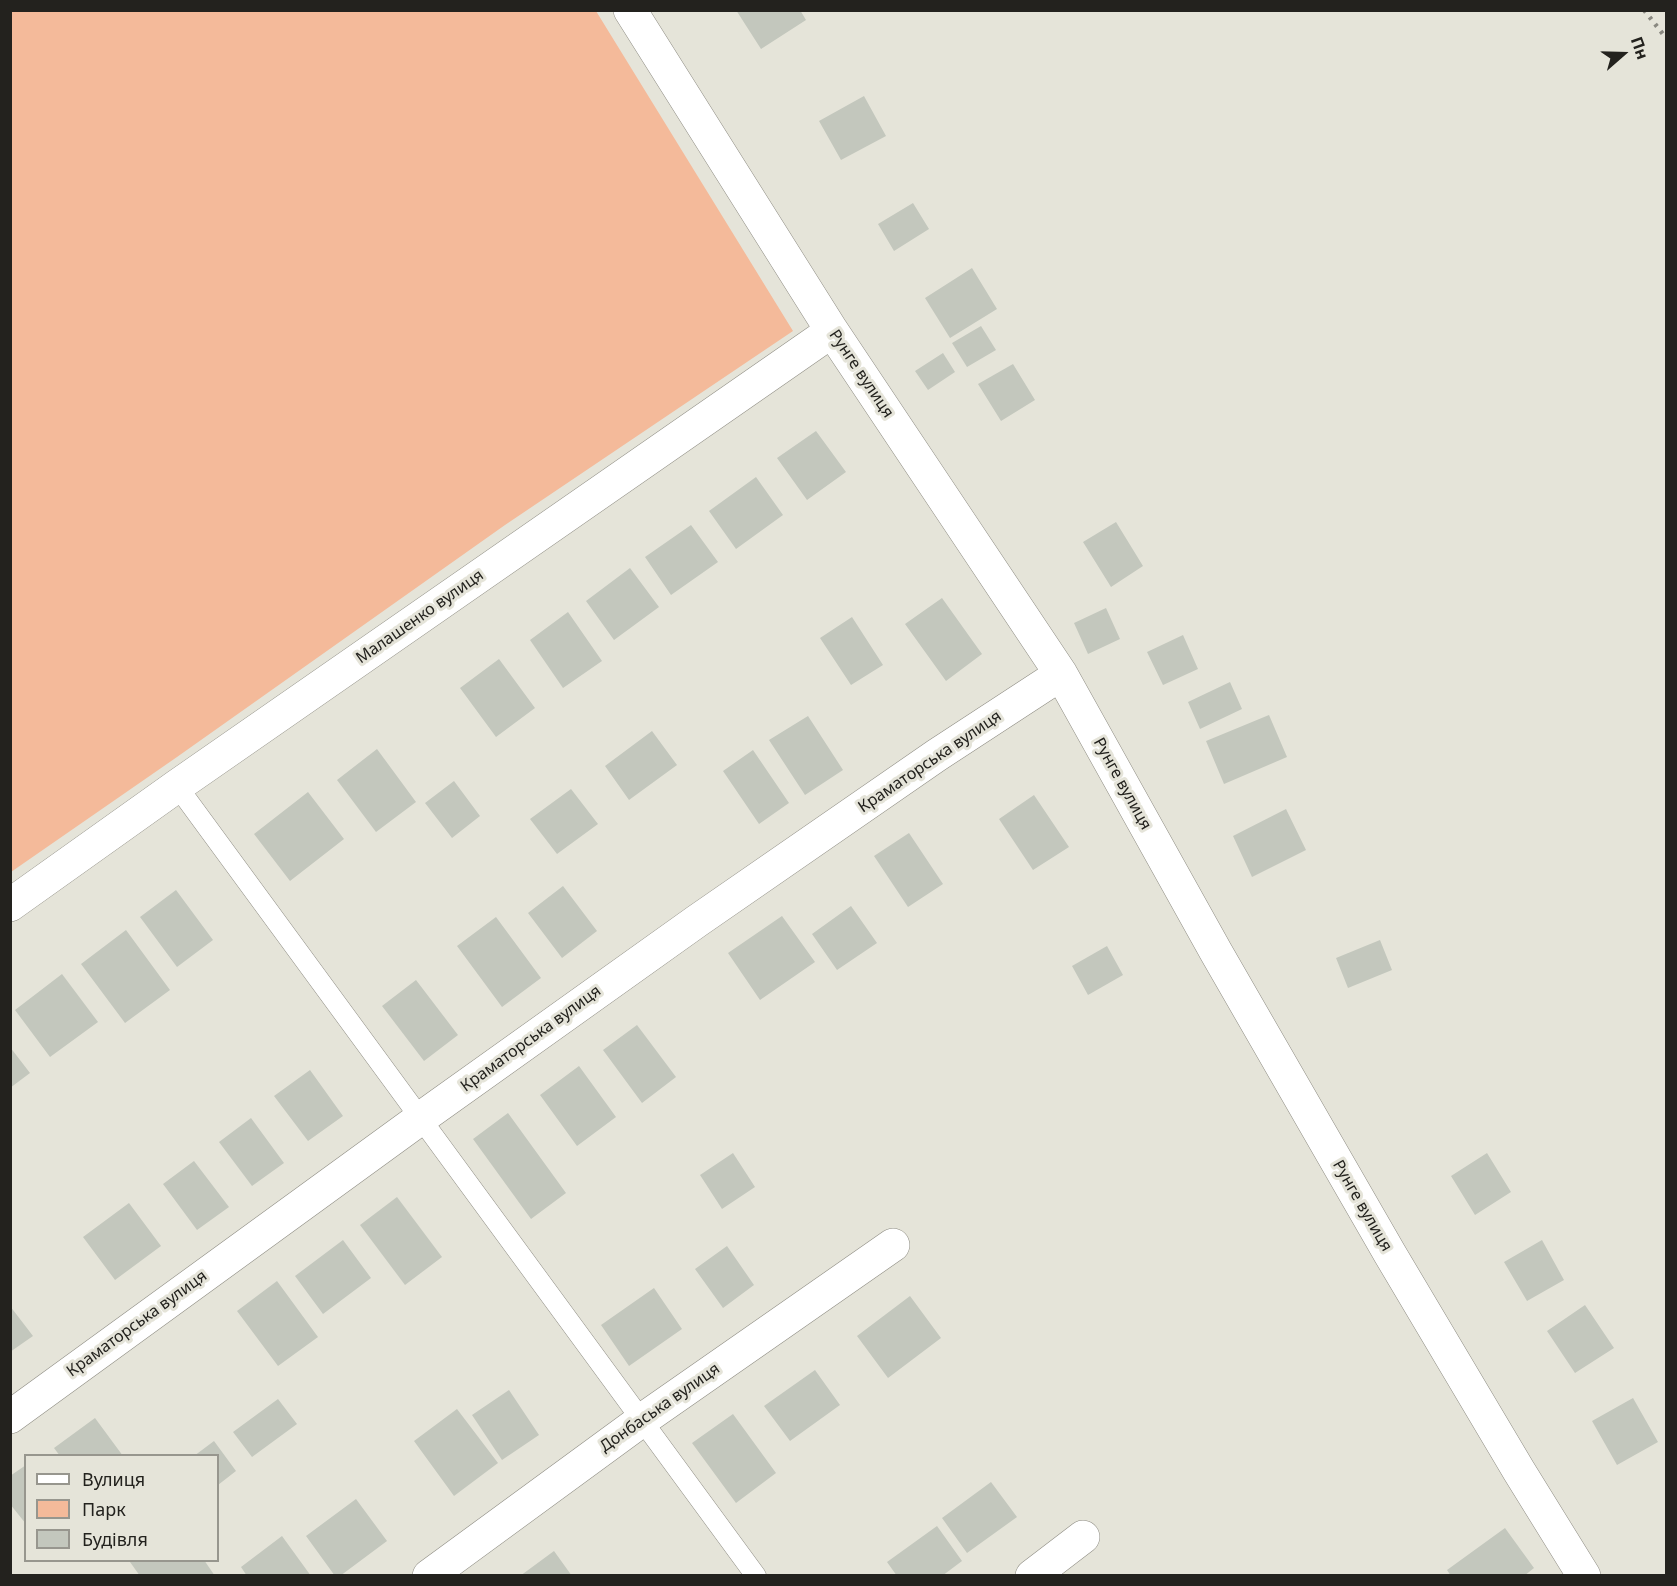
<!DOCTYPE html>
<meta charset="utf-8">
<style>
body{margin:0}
#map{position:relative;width:1677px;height:1586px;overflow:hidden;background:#e5e4d9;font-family:"Noto Sans",sans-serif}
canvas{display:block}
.frame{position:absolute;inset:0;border:12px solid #23221e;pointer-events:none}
.legend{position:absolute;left:24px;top:1454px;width:195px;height:108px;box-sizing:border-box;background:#e5e4d9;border:2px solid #97968e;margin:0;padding:8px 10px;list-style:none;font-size:18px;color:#23221e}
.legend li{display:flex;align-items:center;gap:12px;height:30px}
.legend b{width:30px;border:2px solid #97968e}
.north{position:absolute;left:1593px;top:24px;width:60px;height:60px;-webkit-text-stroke:4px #e5e4d9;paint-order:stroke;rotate:70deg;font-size:16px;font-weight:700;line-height:24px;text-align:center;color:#23221e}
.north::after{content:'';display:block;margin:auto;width:21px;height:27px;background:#23221e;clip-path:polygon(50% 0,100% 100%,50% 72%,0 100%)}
</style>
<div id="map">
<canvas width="1677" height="1586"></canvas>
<div class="frame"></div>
<ul class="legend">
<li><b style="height:8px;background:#fff"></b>Вулиця</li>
<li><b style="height:16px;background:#f4ba9a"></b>Парк</li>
<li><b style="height:16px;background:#c3c7bd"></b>Будівля</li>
</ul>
<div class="north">Пн</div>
</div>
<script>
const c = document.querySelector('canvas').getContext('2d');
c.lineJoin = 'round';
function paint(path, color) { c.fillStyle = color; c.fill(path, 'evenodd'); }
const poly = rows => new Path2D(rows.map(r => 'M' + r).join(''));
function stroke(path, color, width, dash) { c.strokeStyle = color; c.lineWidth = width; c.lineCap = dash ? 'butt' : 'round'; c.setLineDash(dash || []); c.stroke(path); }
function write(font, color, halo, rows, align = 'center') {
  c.font = font + ' "Noto Sans",sans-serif'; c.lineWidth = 6; c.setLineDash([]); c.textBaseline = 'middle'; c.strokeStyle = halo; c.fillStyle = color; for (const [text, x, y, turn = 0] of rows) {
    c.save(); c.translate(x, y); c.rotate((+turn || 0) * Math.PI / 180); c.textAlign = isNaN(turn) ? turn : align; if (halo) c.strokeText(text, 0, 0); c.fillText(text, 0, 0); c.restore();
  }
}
paint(poly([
 [11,10,596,11,793,331,505,525,177,757,11,872]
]), '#f4ba9a');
paint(poly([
 [736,10,800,10,806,20,761,49],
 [864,96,886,136,841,160,819,121],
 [913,203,929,229,894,251,878,224],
 [972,268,997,309,950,338,925,298],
 [981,326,996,350,967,367,952,343],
 [943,353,955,372,928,390,915,371],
 [1013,364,1035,400,1001,421,978,384],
 [816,431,846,472,807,500,777,458],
 [756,477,783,515,736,549,709,511],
 [1116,522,1143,566,1111,587,1083,542],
 [691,525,718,562,671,595,645,557],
 [630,568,659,607,614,640,586,601],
 [942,598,982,654,946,681,905,624],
 [1106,608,1120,639,1088,654,1074,623],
 [568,612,602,661,563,688,530,640],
 [852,617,883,665,851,685,820,638],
 [1183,635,1198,669,1163,685,1147,652],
 [499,659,535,708,496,737,460,688],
 [1230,682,1242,709,1200,729,1188,702],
 [1269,715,1287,757,1224,784,1206,741],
 [808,716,843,770,805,795,769,740],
 [652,731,677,765,629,800,605,766],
 [377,749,416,802,376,832,337,780],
 [753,750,789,803,759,824,723,771],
 [454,781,480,816,452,838,425,803],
 [571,789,598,824,557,854,530,819],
 [308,792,344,839,290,881,254,834],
 [1034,795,1069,847,1033,870,999,819],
 [1286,809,1306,850,1252,877,1233,836],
 [909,833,943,884,908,907,874,856],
 [563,886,597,931,562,958,528,913],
 [176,890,213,940,177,967,140,917],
 [851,906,877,943,837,970,812,934],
 [782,916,815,962,760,1000,728,953],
 [496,917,541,978,502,1007,457,946],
 [126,930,170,990,125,1023,81,964],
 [1380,940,1392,970,1348,988,1336,958],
 [1107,946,1123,975,1088,995,1072,966],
 [62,974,98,1022,50,1057,15,1010],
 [416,980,458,1035,424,1061,382,1006],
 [637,1025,676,1077,642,1103,603,1050],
 [10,1047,30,1073,10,1088],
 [579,1066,616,1117,577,1146,540,1095],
 [310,1070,343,1116,308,1141,274,1096],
 [508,1113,566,1193,531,1219,473,1139],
 [251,1118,284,1163,252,1186,219,1142],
 [733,1153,755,1187,722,1209,700,1175],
 [1487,1153,1511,1192,1475,1215,1451,1176],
 [194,1161,229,1207,197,1230,163,1184],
 [397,1197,442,1257,405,1285,360,1225],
 [129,1203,161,1246,115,1280,83,1237],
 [343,1240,371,1278,323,1314,295,1276],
 [1542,1240,1564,1280,1527,1301,1504,1262],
 [727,1246,754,1285,723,1308,695,1269],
 [277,1281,318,1337,278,1366,237,1311],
 [654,1288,682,1329,629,1366,601,1325],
 [910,1296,941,1338,888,1378,857,1336],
 [1585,1305,1614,1348,1575,1373,1547,1331],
 [10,1306,33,1336,10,1352],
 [815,1370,840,1405,790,1441,764,1406],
 [509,1390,539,1435,502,1460,472,1415],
 [1633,1398,1658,1442,1617,1465,1592,1421],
 [278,1399,297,1424,252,1457,233,1432],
 [457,1409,498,1463,454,1496,414,1441],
 [733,1414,776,1473,736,1503,692,1443],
 [95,1418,123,1456,60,1456,54,1448],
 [214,1441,236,1471,218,1485,218,1456,194,1456],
 [26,1465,26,1524,10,1504,10,1476],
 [991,1482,1017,1517,967,1553,942,1518],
 [356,1499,387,1541,340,1576,335,1576,306,1536],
 [937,1526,962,1561,942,1576,897,1576,887,1562],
 [1505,1528,1534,1568,1524,1576,1451,1576,1447,1570],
 [282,1536,311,1576,247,1576,241,1567],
 [554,1551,572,1576,520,1576],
 [132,1560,204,1560,215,1576,140,1576,130,1562]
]), '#c3c7bd');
const service = poly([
 [177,786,756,1576]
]);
const minor = poly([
 [630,10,832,331,1061,674,1216,952,1390,1254,1519,1471,1584,1576],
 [10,905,177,786,832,331],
 [10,1417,421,1118,697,921,937,755,1061,674],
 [429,1576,642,1420,893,1245],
 [1032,1576,1083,1537]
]);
stroke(service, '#8e8c83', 21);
stroke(minor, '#8e8c83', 34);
stroke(service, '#fff', 20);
stroke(minor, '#fff', 33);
stroke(poly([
 [1644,10,1666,38]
]), '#898880', 4.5, [3, 6]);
write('16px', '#23221e', '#e5e4d9', [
 ["Рунге вулиця",861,374,56],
 ["Малашенко вулиця",420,617,-35],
 ["Краматорська вулиця",930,762,-34],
 ["Рунге вулиця",1122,784,61],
 ["Краматорська вулиця",531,1039,-36],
 ["Рунге вулиця",1362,1206,60],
 ["Краматорська вулиця",137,1324,-36],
 ["Донбаська вулиця",660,1408,-35]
]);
</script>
